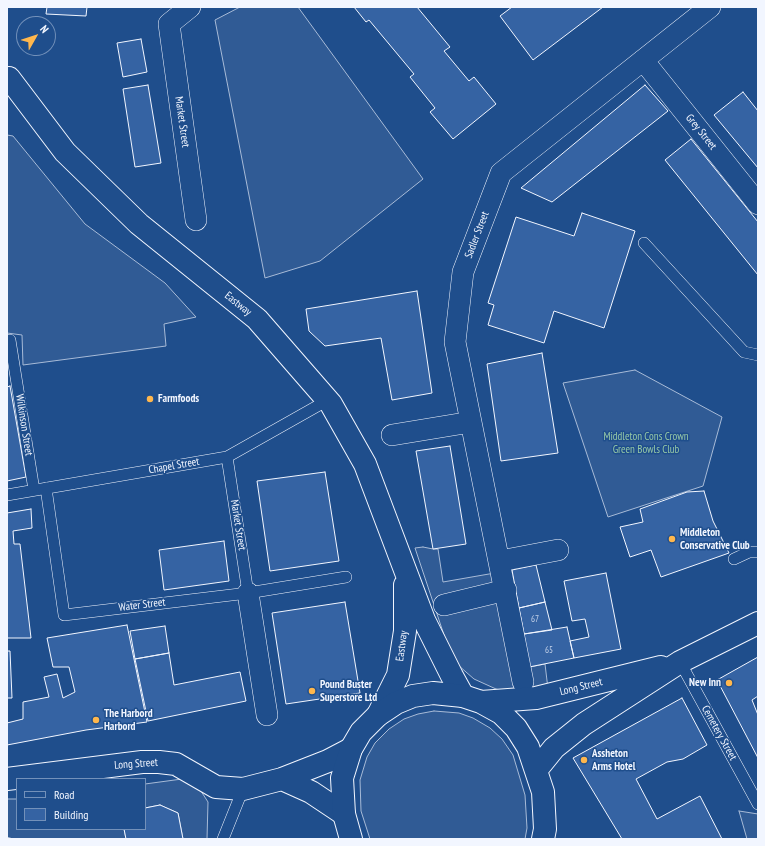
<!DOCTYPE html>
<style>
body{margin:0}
#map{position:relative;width:765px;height:846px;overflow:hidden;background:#1f4e8c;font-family:"PT Sans Narrow",sans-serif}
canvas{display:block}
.frame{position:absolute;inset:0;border:8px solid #f2f6ff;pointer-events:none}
.legend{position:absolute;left:16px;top:778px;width:130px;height:52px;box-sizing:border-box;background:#1f4e8c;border:1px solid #7391ba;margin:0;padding:5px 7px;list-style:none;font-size:12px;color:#f2f6ff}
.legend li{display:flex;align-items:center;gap:8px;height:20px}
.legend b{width:20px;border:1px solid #7391ba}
.north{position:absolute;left:16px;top:16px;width:40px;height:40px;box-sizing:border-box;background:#1f4e8c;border:1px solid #7391ba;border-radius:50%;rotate:51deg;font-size:11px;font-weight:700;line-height:16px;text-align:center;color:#f2f6ff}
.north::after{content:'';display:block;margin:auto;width:14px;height:18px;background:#ffb74d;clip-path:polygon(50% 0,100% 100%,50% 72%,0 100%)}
</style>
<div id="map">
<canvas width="765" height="846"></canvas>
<div class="frame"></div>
<ul class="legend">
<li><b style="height:5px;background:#1f4e8c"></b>Road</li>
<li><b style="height:11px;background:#3563a3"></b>Building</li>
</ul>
<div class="north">N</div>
</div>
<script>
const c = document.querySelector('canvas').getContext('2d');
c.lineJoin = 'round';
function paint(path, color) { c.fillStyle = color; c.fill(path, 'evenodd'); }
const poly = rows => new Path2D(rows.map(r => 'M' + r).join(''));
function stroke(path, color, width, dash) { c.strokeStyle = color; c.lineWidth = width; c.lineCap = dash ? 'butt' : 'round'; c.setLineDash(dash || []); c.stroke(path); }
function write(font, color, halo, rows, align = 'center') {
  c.font = font + ' "PT Sans Narrow",sans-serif'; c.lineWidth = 3; c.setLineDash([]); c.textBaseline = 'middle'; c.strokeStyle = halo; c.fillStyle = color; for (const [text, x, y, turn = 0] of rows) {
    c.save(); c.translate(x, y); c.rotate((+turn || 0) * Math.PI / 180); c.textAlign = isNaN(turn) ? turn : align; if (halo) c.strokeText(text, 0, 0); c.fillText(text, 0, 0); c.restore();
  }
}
const built = poly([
 [240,7,298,7,423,179,320,261,265,278,215,20,240,7],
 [7,135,13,136,85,224,165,283,196,317,164,324,166,346,23,365,22,335,7,333,7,135],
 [635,370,722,417,703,486,608,517,563,383,635,370],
 [423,547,433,549,438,549,443,582,512,570,530,667,545,664,548,689,507,692,496,689,474,679,458,665,450,653,415,548,423,547],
 [434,711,459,713,473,718,490,728,502,739,513,755,525,795,527,828,525,839,370,839,361,811,360,780,367,757,375,743,389,729,404,719,418,714,434,711],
 [182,779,199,788,208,802,207,839,183,839,178,813,160,805,145,808,145,784,182,779],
 [7,799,17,799,17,829,124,829,126,839,13,839,7,837,7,799],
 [739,811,758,814,758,839,747,839,739,811]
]);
paint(built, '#305b95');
stroke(built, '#a8bbd7', 1);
const building = poly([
 [47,7,87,7,86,16,46,14,47,7],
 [354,7,417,7,450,47,444,51,469,81,474,77,496,104,453,139,430,112,435,108,410,77,414,74,369,20,366,22,354,7],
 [512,7,603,7,533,60,500,16,512,7],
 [141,39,147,72,123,77,117,43,141,39],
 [148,85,161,163,135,167,123,89,148,85],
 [645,85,668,111,552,202,521,188,645,85],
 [743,92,758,111,758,168,714,115,743,92],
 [691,139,758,222,758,275,665,160,691,139],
 [582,213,635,231,604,328,554,311,544,343,488,325,494,305,488,303,516,217,574,236,582,213],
 [417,291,432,393,392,400,381,338,325,346,309,331,306,309,417,291],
 [542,353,558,453,501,461,487,364,542,353],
 [10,386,26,477,7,481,7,387,10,386],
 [450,446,466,544,433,549,416,451,450,446],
 [325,472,339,561,270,571,257,481,325,472],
 [704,491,713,521,729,553,661,577,651,550,630,557,620,527,643,522,640,509,687,492,704,491],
 [31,509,32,528,13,531,14,544,20,544,31,638,7,638,7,513,31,509],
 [224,541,229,581,164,590,159,550,224,541],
 [536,565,545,602,519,608,512,570,536,565],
 [606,573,621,649,574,658,570,641,589,637,585,619,572,621,564,581,606,573],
 [345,602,360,693,286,704,272,613,345,602],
 [545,602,552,630,524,634,519,608,545,602],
 [127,625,147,722,86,730,7,745,7,723,23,719,23,702,49,697,44,677,57,674,63,698,75,692,69,667,53,667,47,638,127,625],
 [165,626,169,653,135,659,130,631,165,626],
 [567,627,574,658,529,667,524,634,567,627],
 [7,651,10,651,12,698,7,698,7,651],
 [169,653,174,685,240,672,246,701,148,721,135,659,169,653],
 [758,657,758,696,752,700,758,715,758,758,717,680,758,657],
 [682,698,707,745,683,759,667,762,636,779,657,819,700,796,722,839,622,839,573,758,682,698],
 [160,805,178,813,183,839,126,839,124,829,145,829,145,808,160,805]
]);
paint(building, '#3563a3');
stroke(building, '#f2f6ff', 1);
const lane = poly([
 [644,243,744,352,758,355],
 [7,341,10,340,34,490],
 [227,457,248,593],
 [46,488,64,615,248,593,346,577],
 [7,495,227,457,328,400],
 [734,559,749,552,758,552],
 [680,662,758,804],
 [223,839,243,789]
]);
const street = poly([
 [190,7,169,24,196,220],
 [643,60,758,204],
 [392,435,471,422],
 [500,561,558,550],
 [248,593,267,715],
 [444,605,506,590],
 [523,682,455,342,463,272,501,173,710,7]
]);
const secondary = poly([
 [7,79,9,78,65,152,139,224,257,319,331,404,365,464,424,620,452,676,463,696],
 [378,715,398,675,405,631,405,585],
 [7,779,142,762,159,762,176,764,216,787,243,789,282,779,328,761,351,749],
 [282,779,311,792,344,814]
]);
const primary = poly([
 [481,702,536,698,661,667],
 [537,769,554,748,584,724,680,662,758,623],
 [351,839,344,814,342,778,351,749,361,732,378,715,396,703,413,696,433,693,463,696,481,702,501,713,516,728,528,747,543,792,545,829,543,839]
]);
stroke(lane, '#f2f6ff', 12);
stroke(street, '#f2f6ff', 22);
stroke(secondary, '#f2f6ff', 24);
stroke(primary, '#f2f6ff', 24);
stroke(lane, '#1f4e8c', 11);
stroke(street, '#1f4e8c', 21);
stroke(secondary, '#1f4e8c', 22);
stroke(primary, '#1f4e8c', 22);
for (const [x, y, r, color] of [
 [150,399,4,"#ffb74d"],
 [672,539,4,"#ffb74d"],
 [729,683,4,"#ffb74d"],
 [312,691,4,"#ffb74d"],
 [96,720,4,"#ffb74d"],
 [584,760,4,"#ffb74d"]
]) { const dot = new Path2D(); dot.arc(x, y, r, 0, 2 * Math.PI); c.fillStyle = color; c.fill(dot); stroke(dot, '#1f4e8c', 1.5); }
write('9px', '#c3d1e8', null, [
 ["67",535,619],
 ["65",549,650]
]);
write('11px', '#f2f6ff', '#1f4e8c', [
 ["Market Street",182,122,82],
 ["Grey Street",701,132,51],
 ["Sadler Street",477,235,-69],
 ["Eastway",238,304,39],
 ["Wilkinson Street",24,425,81],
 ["Chapel Street",174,466,-10],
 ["Market Street",238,525,81],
 ["Water Street",142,605,-7],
 ["Eastway",402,646,-82],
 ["Long Street",581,687,-14],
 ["Cemetery Street",719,733,61],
 ["Long Street",136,764,-4]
]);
write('bold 11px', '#f2f6ff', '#1f4e8c', [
 ["Farmfoods",158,399],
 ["Middleton",680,533],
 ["Conservative Club",680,546],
 ["New Inn",721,683,"right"],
 ["Pound Buster",320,685],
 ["Superstore Ltd",320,698],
 ["The Harbord",104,714],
 ["Harbord",104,727],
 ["Assheton",592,754],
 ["Arms Hotel",592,767]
], 'left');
write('11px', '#97c8a6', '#1f4e8c', [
 ["Middleton Cons Crown",646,437],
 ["Green Bowls Club",646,450]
]);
</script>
